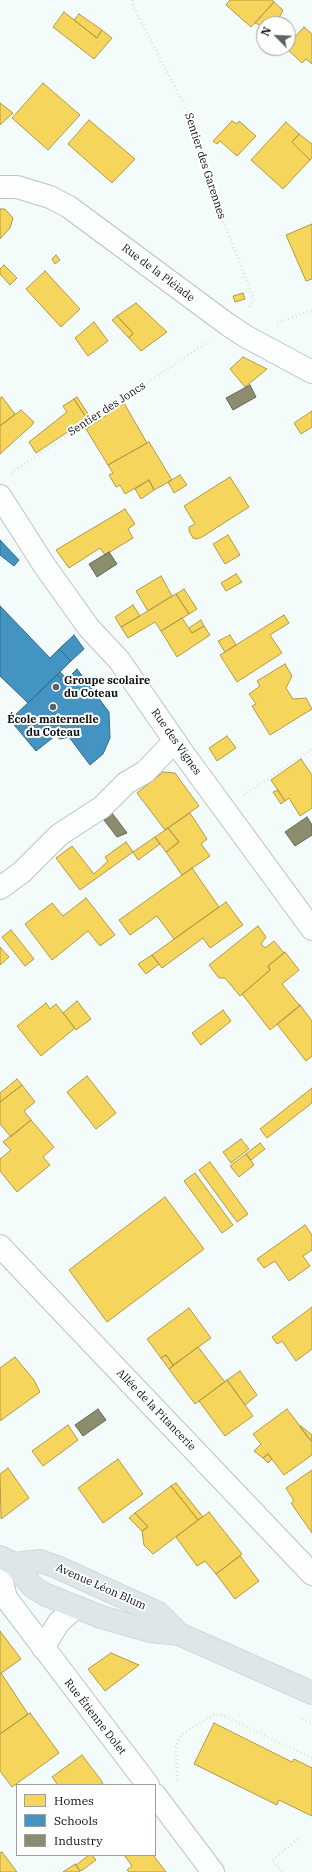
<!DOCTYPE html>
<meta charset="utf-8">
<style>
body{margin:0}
#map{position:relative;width:312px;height:1872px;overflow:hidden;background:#f4fcfb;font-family:"IBM Plex Serif",serif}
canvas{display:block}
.legend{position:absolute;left:16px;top:1784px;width:140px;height:72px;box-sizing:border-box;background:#fff;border:1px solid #9ea0a0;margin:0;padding:5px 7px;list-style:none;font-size:12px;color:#0c1212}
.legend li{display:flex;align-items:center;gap:8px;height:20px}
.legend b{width:20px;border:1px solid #9ea0a0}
.north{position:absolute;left:256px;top:16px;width:40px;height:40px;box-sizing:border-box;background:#fff;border:1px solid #9ea0a0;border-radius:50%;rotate:294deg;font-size:11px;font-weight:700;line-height:16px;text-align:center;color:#0c1212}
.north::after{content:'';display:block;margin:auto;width:14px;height:18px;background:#5d6464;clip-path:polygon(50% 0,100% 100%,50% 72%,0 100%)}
</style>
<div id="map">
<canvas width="312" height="1872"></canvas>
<ul class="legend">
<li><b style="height:11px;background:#f6d55c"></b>Homes</li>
<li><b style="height:11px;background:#4393c3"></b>Schools</li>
<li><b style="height:11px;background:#8c8c6e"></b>Industry</li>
</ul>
<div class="north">N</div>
</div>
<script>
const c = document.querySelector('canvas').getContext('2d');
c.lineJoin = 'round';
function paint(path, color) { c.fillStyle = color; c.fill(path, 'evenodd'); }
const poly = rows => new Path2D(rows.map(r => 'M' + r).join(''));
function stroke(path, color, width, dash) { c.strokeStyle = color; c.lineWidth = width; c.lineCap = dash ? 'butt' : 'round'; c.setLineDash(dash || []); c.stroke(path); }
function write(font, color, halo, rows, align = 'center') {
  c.font = font + ' "IBM Plex Serif",serif'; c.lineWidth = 4; c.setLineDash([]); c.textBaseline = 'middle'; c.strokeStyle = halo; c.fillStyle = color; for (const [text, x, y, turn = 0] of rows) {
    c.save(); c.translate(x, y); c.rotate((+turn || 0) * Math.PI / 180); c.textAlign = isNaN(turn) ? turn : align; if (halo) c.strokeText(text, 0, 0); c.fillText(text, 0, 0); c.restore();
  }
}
const homes = poly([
 [230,0,272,0,274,2,251,27,226,5,230,0],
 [274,2,283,10,276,24,264,24,264,27,255,23,274,2],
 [64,12,97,38,102,30,112,38,94,59,53,27,64,12],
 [79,14,102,30,97,38,74,20,79,14],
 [304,27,312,34,312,64,306,59,302,63,286,48,288,48,288,44,304,27],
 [43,83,80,115,48,150,12,118,43,83],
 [0,103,13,113,0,125,0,103],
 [89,120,135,159,112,183,68,144,89,120],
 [232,121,237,124,239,121,256,136,237,156,220,141,217,144,213,141,232,121],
 [286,122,299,134,292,142,310,160,283,189,251,160,286,122],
 [299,134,312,144,312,158,310,160,292,142,299,134],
 [0,209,5,209,13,218,10,228,0,239,0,209],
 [312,224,312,279,306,281,286,235,312,224],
 [56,255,60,260,55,264,52,259,56,255],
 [4,265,17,278,10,285,0,274,0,269,4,265],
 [45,271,80,309,61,327,26,289,45,271],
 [243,293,245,299,235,302,233,296,243,293],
 [136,303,167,332,141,351,129,338,133,333,117,316,136,303],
 [117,316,133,333,129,338,112,320,117,316],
 [94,322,108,341,88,356,75,338,94,322],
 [243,357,267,369,245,387,230,369,243,357],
 [2,397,15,414,0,426,0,398,2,397],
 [77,397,90,417,87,419,74,399,77,397],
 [74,399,87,419,36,453,29,442,67,412,63,406,74,399],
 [124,403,147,443,108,465,86,429,124,403],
 [21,410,34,422,32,425,0,454,0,426,21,410],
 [312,411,312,427,301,434,294,423,312,411],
 [149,442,172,480,154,490,149,480,125,494,120,485,116,487,109,475,113,473,108,465,149,442],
 [180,475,187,485,174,493,168,482,180,475],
 [230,477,249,507,202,537,197,539,193,538,189,531,189,527,195,524,184,506,230,477],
 [149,480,154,490,141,499,135,489,149,480],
 [125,509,135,524,128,529,133,538,105,555,100,548,69,568,56,550,125,509],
 [228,535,240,555,225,564,213,544,228,535],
 [236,574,242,582,226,591,221,583,236,574],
 [161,576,172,596,148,611,136,591,161,576],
 [184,589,197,609,189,614,176,594,184,589],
 [176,594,189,614,161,631,155,622,128,638,121,627,176,594],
 [133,605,140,616,121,627,115,617,133,605],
 [284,615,289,623,270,635,282,653,237,682,220,655,284,615],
 [182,618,192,633,204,626,210,635,177,657,161,631,182,618],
 [201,620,204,626,192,633,189,628,201,620],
 [230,635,236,645,225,652,218,641,230,635],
 [285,664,292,676,286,688,293,699,306,698,312,709,270,735,252,706,256,704,249,694,260,686,257,681,285,664],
 [227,736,236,748,217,761,209,748,227,736],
 [301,759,312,775,312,808,300,816,289,798,285,801,271,780,301,759],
 [163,772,175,773,199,806,165,830,137,793,163,772],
 [278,790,285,801,281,804,273,792,278,790],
 [190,813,207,839,201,844,210,856,182,875,166,852,179,842,168,828,190,813],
 [168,828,179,842,166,852,155,837,168,828],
 [155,837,160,844,138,860,133,852,155,837],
 [126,842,133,852,80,890,56,858,72,846,94,874,108,861,105,857,126,842],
 [192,868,219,907,174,939,157,916,130,935,119,920,192,868],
 [86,898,115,935,100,946,88,931,52,960,25,924,52,903,63,916,86,898],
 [226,902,243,925,210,948,203,938,162,968,152,955,226,902],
 [258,926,266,937,261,944,265,948,274,941,284,953,268,966,270,970,240,996,225,978,219,978,209,965,258,926],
 [11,930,34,959,25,966,2,937,11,930],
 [0,947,9,957,0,965,0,947],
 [285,952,299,970,282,984,300,1006,270,1030,242,994,270,970,268,966,285,952],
 [152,955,159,964,146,974,138,964,152,955],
 [77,1001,91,1019,76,1030,63,1013,77,1001],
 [46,1003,50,1009,56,1004,75,1028,41,1056,17,1026,46,1003],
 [300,1005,312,1021,312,1056,306,1061,277,1024,300,1005],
 [223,1010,231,1021,201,1045,192,1033,223,1010],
 [87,1076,116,1113,96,1129,67,1092,87,1076],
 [17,1079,22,1085,0,1102,0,1093,17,1079],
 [22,1085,35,1102,24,1111,31,1120,11,1137,0,1124,0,1102,22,1085],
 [312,1088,312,1103,267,1138,260,1129,312,1088],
 [31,1120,54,1147,43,1157,50,1165,17,1192,0,1171,0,1159,11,1150,3,1142,31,1120],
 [241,1139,249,1149,231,1163,223,1152,241,1139],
 [260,1143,265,1149,251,1160,246,1154,260,1143],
 [246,1154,254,1165,239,1177,230,1166,246,1154],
 [210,1162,248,1214,237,1222,199,1170,210,1162],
 [195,1173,233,1225,222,1233,184,1181,195,1173],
 [165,1197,204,1249,107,1322,69,1270,165,1197],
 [305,1225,312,1235,312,1250,303,1256,310,1266,289,1281,275,1261,264,1268,257,1259,305,1225],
 [312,1307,312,1349,296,1361,282,1341,277,1344,272,1337,312,1307],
 [189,1308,211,1338,173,1365,166,1355,161,1358,147,1339,189,1308],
 [198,1347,225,1382,195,1404,169,1369,198,1347],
 [166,1355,173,1365,169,1369,161,1358,166,1355],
 [15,1357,34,1380,40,1392,0,1421,0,1368,15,1357],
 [240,1371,257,1395,245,1405,227,1380,240,1371],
 [227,1380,253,1416,225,1436,199,1401,227,1380],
 [287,1409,312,1442,312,1455,284,1475,268,1454,263,1458,254,1451,261,1444,253,1434,287,1409],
 [68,1425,78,1440,43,1466,32,1451,68,1425],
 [301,1426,312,1435,311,1441,300,1427,301,1426],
 [268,1454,272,1459,268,1463,263,1458,268,1454],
 [118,1459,143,1494,103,1523,78,1488,118,1459],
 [8,1468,29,1498,1,1519,0,1474,8,1468],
 [312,1470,312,1533,291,1503,294,1501,286,1488,312,1470],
 [176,1483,203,1517,198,1520,171,1486,176,1483],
 [171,1486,198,1520,153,1554,144,1545,142,1531,148,1527,135,1513,171,1486],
 [209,1512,242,1554,216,1574,205,1561,197,1566,176,1537,209,1512],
 [135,1513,148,1527,142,1531,129,1518,135,1513],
 [240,1556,259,1581,235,1599,216,1574,240,1556],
 [0,1631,21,1659,0,1674,0,1631],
 [111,1653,139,1665,105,1691,88,1669,111,1653],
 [1,1673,28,1714,0,1734,0,1674,1,1673],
 [30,1713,59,1753,12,1787,0,1771,0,1734,30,1713],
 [214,1723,292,1762,294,1759,312,1768,312,1816,279,1800,277,1805,194,1764,214,1723],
 [82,1755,103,1783,100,1785,58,1785,52,1777,82,1755],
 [2,1852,17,1872,0,1872,0,1853,2,1852],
 [89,1855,92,1855,96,1860,81,1871,76,1865,89,1855],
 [124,1855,153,1855,166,1872,129,1872,127,1870,132,1866,124,1855],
 [75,1864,80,1872,63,1872,75,1864]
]);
paint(homes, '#f6d55c');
stroke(homes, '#b09a46', 1);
const schools = poly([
 [0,540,19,560,14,566,0,555,0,540],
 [0,606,50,658,59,649,71,661,28,703,0,676,0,606],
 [74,635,84,649,71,661,59,649,74,635],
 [77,669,109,712,110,738,103,754,90,765,69,737,60,739,55,736,36,751,10,720,57,675,64,682,77,669],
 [60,672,67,679,64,682,57,675,60,672]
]);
paint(schools, '#4393c3');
stroke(schools, '#326c8e', 1);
const industry = poly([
 [250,385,256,397,233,410,226,398,250,385],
 [109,552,117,564,97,577,89,564,109,552],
 [112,813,127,833,117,837,104,820,112,813],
 [307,817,312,825,312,835,295,846,285,832,307,817],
 [98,1409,106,1420,83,1436,75,1425,98,1409]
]);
paint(industry, '#8c8c6e');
stroke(industry, '#666752', 1);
const minor = poly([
 [0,187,17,187,50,197,69,207,227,324,245,336,312,372],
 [0,496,44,565,89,628,119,660,183,753,312,929],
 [0,888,22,872,59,835,102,807,126,783,145,772,175,741],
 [0,1246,312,1574],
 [0,1574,6,1598,148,1785],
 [43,1648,59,1622,75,1608],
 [155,1795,213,1872]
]);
const major = poly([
 [0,1557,14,1564,33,1587,44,1594,101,1617,150,1631,179,1634,312,1693],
 [14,1564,40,1561,57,1567,158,1613,179,1634]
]);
stroke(minor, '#bcc3c2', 24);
stroke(major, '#d4d8d7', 24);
stroke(poly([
 [132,0,134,8,189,114,222,218,254,299,249,307],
 [277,323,312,310],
 [11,473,208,342],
 [244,795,312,749],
 [302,1719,312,1723],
 [177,1780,176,1748,178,1741,181,1735,214,1714,222,1715,312,1758],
 [282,1872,272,1860,298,1839]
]), '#dee0e0', 2.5, [1, 3]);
stroke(minor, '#fdfffe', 22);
stroke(major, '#dde7e7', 22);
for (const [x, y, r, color] of [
 [56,687,4,"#5d6464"],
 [53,707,4,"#5d6464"]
]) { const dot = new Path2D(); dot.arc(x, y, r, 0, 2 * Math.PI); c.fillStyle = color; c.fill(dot); stroke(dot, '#fff', 1.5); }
write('11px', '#0c1212', '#fff', [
 ["Sentier des Garennes",205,166,72],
 ["Rue de la Pléiade",158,273,37],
 ["Sentier des Joncs",107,409,-33],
 ["Rue des Vignes",176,742,55],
 ["Allée de la Pitancerie",156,1410,46],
 ["Avenue Léon Blum",101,1587,24],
 ["Rue Étienne Dolet",95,1717,52]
]);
write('bold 11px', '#0c1212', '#fff', [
 ["Groupe scolaire",64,681],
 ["du Coteau",64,694],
 ["École maternelle",53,720,"center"],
 ["du Coteau",53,733,"center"]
], 'left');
</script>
